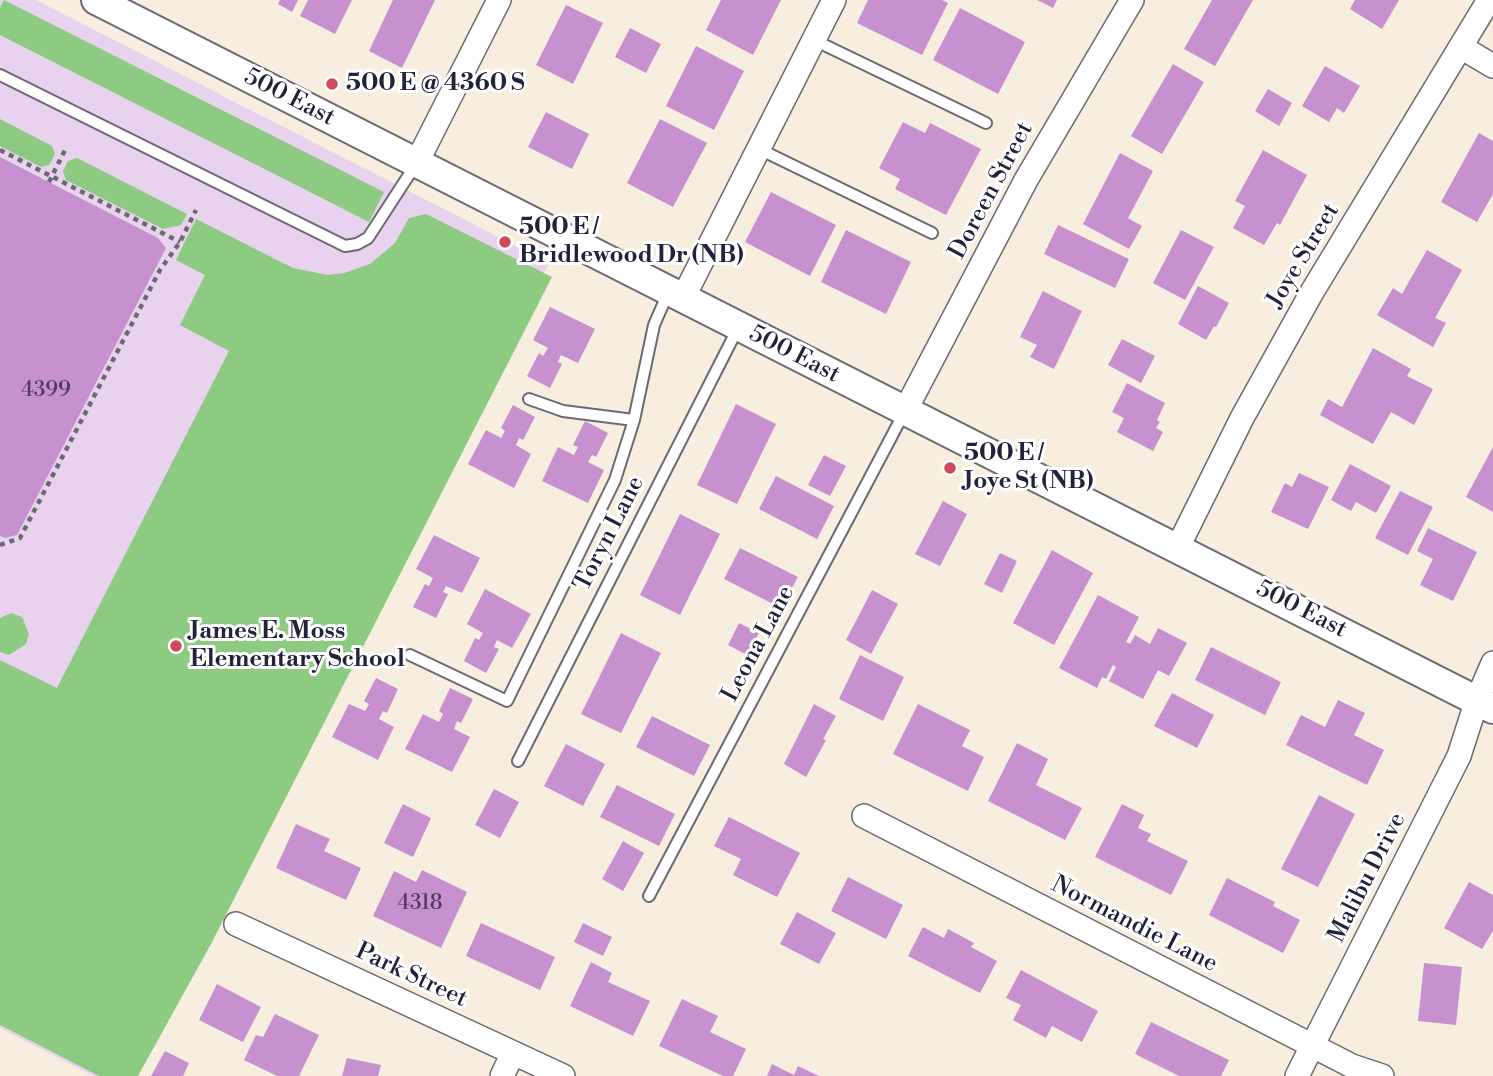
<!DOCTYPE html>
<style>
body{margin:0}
canvas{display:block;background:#f8eedf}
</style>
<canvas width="1493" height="1076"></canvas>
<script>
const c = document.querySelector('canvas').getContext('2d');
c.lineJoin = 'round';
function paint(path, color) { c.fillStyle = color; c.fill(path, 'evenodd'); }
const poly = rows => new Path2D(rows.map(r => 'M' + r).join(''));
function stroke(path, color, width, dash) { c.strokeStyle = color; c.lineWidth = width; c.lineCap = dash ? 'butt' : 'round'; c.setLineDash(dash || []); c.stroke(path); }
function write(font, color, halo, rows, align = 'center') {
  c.font = font + ' "Libre Bodoni",serif'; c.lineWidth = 6; c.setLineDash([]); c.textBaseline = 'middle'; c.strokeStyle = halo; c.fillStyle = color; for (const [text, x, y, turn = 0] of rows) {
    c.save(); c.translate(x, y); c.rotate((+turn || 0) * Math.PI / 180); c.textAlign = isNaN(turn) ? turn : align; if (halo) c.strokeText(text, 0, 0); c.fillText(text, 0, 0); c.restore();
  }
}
paint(poly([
 [0,0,36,0,549,263,131,1076,93,1076,0,1028]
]), '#e8d2ee');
paint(poly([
 [4,0,384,192,369,222,0,35,0,8],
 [0,119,52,146,55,154,49,165,41,167,0,146],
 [77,158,187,214,181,225,163,229,66,180,63,171,68,161],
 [426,214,552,277,211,944,138,1076,99,1076,0,1025,0,660,57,688,229,351,180,325,205,275,176,260,196,219,293,268,328,275,344,273,370,264,395,243,409,218],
 [11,613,22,617,29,634,26,644,9,655,0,652,0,618]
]), '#8ccb81');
paint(poly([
 [280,0,298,0,292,12,278,4],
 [308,0,352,0,335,34,300,16],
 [393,0,435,0,402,68,369,51],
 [721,0,781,0,753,55,706,30],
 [868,0,942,0,948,3,922,55,857,23],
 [1037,0,1057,0,1053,8],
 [1212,0,1253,0,1215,66,1184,49],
 [1355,0,1399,0,1382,29,1350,9],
 [566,5,603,23,573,84,536,65],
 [960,8,1025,42,998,94,933,60],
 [630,28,661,44,646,73,615,57],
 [696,46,744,71,714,130,666,106],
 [1173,64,1204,82,1162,154,1131,136],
 [1325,66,1360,86,1344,113,1337,108,1329,122,1302,106],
 [1268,89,1292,103,1279,126,1255,111],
 [546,112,589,134,572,169,528,147],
 [660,119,707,143,673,207,627,183],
 [903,122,925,133,930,123,981,149,946,215,895,189,900,179,879,168],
 [1479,133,1493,141,1493,194,1477,222,1441,202],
 [1263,150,1307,175,1280,225,1277,223,1264,245,1233,228,1245,206,1235,201],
 [1120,153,1153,171,1128,218,1142,226,1129,249,1083,224],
 [0,157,158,238,166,248,17,535,5,538,0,536],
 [771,192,836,225,810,276,745,242],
 [1058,225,1129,259,1115,288,1044,254],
 [846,230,911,262,886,314,821,282],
 [1181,230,1214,247,1185,300,1153,283],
 [1427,250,1462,270,1435,318,1446,323,1433,347,1377,315,1393,288,1402,294],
 [1198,286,1229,303,1216,327,1214,326,1206,340,1178,324],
 [1043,291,1082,311,1054,369,1030,357,1037,345,1020,337],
 [550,307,595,329,578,363,561,355,558,362,562,364,550,388,527,376,539,353,543,356,548,348,533,340],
 [1122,339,1155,356,1141,383,1108,365],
 [1373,348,1411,369,1407,376,1433,389,1414,425,1391,412,1373,444,1320,415,1328,399,1342,407],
 [1127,383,1165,403,1157,420,1160,422,1156,428,1163,432,1153,451,1117,432,1124,418,1112,412],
 [736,404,776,424,737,504,697,485],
 [513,405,535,417,523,440,519,438,516,445,531,454,514,488,468,464,486,430,501,438,505,431,501,428],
 [585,421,608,433,596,457,592,455,588,462,604,470,588,503,542,481,558,447,574,455,578,447,573,445],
 [1493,447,1493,512,1466,497],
 [824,455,846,466,830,496,808,485],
 [1350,464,1391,486,1376,513,1356,502,1351,511,1331,500],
 [1299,473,1329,487,1308,529,1271,512,1285,483,1292,487],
 [776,476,834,506,817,539,759,509],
 [1400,491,1433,507,1408,555,1375,538],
 [943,501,967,514,940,566,915,554],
 [680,514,720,534,680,615,640,595],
 [1428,528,1477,552,1453,601,1420,585,1433,559,1417,551],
 [434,535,480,558,462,593,446,586,443,592,448,594,436,618,413,607,425,584,429,586,433,578,416,569],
 [740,548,798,577,781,608,724,579],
 [1052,550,1093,573,1054,645,1013,623],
 [1000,553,1017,561,1002,593,984,584],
 [485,589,531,614,512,648,497,640,494,647,499,649,486,673,464,661,475,638,479,640,483,633,467,624],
 [872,590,898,604,871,654,846,640],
 [1098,595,1139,617,1126,642,1130,644,1135,635,1150,644,1158,628,1187,643,1169,676,1158,670,1143,699,1109,681,1116,667,1113,665,1106,679,1102,677,1097,688,1059,668],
 [739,623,759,633,747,655,728,645],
 [621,633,661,653,621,733,581,714],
 [1211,647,1281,682,1265,715,1195,680],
 [860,655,904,677,883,721,839,699],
 [376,678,398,689,387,713,383,711,379,719,394,727,378,760,332,737,349,704,365,711,369,704,364,701],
 [450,688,473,699,461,723,457,721,454,729,470,737,452,772,405,749,423,714,439,722,443,714,439,711],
 [1172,693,1214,715,1197,748,1154,726],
 [1338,700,1365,713,1354,735,1384,750,1367,785,1286,745,1301,715,1325,727],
 [814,704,836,716,823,739,826,740,806,777,784,764],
 [918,704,970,730,962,746,984,757,968,791,893,754],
 [652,716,710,745,694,776,636,747],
 [1017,743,1048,759,1036,785,1082,808,1065,840,988,801],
 [566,744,605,764,583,806,544,786],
 [617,785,675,814,659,846,600,817],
 [494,789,519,802,500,838,475,825],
 [1319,795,1355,814,1318,887,1281,869],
 [403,804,431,818,413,857,384,843],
 [1122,804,1144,815,1138,828,1151,834,1147,841,1188,861,1171,895,1095,857],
 [729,817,800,853,777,897,733,875,741,859,714,846],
 [296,824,330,839,324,851,361,868,346,900,276,868],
 [623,841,644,853,623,891,602,879],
 [422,870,467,892,441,948,373,916,394,871,416,882],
 [848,877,903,905,886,939,831,911],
 [1227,878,1275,902,1273,906,1300,920,1283,953,1209,915],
 [1469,882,1493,895,1493,931,1482,949,1444,928],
 [797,912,836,933,819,964,780,944],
 [481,923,555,957,540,990,466,956],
 [583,923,612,937,603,956,574,942],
 [923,927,944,938,948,929,974,943,971,947,997,961,980,993,908,956],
 [591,962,612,973,608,982,650,1001,633,1036,570,1006],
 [1424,963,1462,967,1456,1025,1418,1021],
 [1021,970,1098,1011,1082,1042,1052,1026,1046,1038,1013,1020,1021,1005,1006,998],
 [217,984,261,1007,243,1042,199,1020],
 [682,999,718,1016,710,1032,746,1049,733,1076,723,1076,659,1046],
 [275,1014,319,1035,299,1076,277,1076,244,1060,256,1035,263,1037],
 [1151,1022,1229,1060,1221,1076,1179,1076,1135,1054],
 [165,1051,189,1063,183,1076,151,1076],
 [347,1058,381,1065,378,1076,342,1076],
 [772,1064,794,1075,798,1066,819,1076,767,1076]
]), '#c790cf');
const service = poly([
 [814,40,986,123],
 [0,75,345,246,357,244,368,238,416,164],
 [759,149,932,233],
 [529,399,563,411,634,420],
 [410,655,507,701,615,480,634,420,654,325,668,293],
 [518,761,739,326],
 [649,896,905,411]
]);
const minor = poly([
 [1461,47,1493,66],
 [417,162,499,0],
 [683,298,834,0],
 [905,411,1026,180,1132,0],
 [1178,547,1242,418,1312,292,1489,0],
 [864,816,1352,1066,1382,1076],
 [236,924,563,1076],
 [502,1076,513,1053],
 [1297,1076,1459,756,1477,700,1493,663]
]);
const tertiary = poly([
 [96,0,1493,709]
]);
stroke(service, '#6d6974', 14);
stroke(minor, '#6d6974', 26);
stroke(tertiary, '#6d6974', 32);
stroke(poly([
 [0,150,180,242],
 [49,182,66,148],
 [0,545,20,538,160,270,180,242,196,210]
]), '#6d6974', 4.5, [5, 5]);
stroke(service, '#fff', 10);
stroke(minor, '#fff', 23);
stroke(tertiary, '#fff', 28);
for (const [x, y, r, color] of [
 [332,84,7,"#d1495b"],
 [505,242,7,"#d1495b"],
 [950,468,7,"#d1495b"],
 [176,646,7,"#d1495b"]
]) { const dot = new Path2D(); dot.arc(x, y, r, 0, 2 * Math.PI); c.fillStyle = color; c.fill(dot); stroke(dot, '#fff', 2.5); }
write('21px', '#4b3e60', null, [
 ["4399",46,391],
 ["4318",420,904]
]);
write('bold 24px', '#22223b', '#fff', [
 ["500 E @ 4360 S",346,84],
 ["500 E /",519,228],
 ["Bridlewood Dr (NB)",519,256],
 ["500 E /",964,454],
 ["Joye St (NB)",964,482],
 ["James E. Moss",190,632],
 ["Elementary School",190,660]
], 'left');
write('24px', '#22223b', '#fff', [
 ["500 East",289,98,27],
 ["Doreen Street",992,191,-62],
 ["Joye Street",1304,256,-59],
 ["500 East",794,355,27],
 ["Toryn Lane",610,534,-63],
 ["500 East",1301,610,27],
 ["Leona Lane",759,644,-62],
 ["Malibu Drive",1368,878,-63],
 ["Normandie Lane",1134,925,27],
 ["Park Street",411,976,25]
]);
</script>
